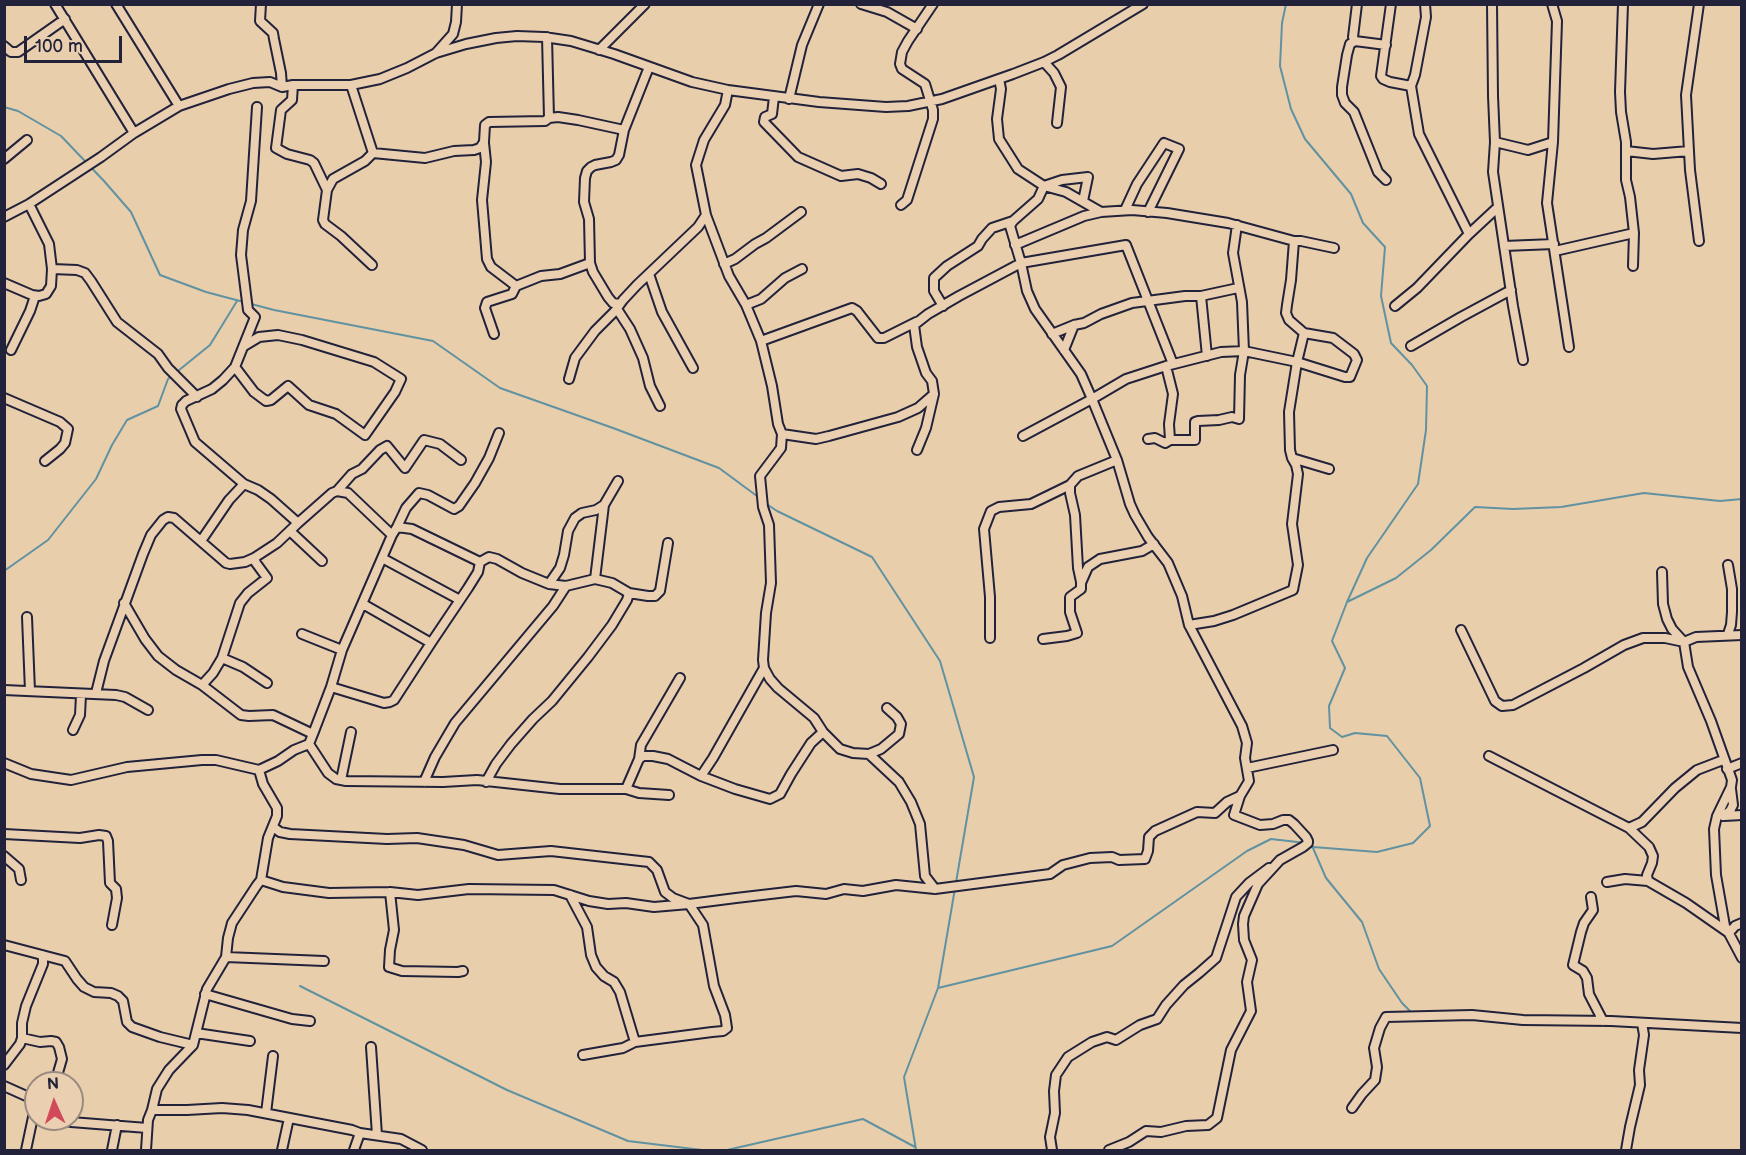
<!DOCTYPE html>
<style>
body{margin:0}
#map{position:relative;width:1746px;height:1155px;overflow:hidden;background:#e9ceac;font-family:"Balsamiq Sans",sans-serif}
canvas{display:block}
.frame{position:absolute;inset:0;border:6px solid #22223b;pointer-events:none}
.north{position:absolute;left:24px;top:1071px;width:60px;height:60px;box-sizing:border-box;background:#ead0b1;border:2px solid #9a8a82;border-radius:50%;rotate:357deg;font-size:16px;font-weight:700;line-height:24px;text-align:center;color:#22223b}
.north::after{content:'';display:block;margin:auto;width:21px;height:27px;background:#d1495b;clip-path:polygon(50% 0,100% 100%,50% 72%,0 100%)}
.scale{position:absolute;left:24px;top:36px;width:98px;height:27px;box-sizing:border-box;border:3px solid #22223b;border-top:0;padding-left:8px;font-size:18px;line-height:21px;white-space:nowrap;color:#22223b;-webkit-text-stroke:4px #ead0b1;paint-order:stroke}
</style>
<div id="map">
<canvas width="1746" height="1155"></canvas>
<div class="frame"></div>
<div class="north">N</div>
<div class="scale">100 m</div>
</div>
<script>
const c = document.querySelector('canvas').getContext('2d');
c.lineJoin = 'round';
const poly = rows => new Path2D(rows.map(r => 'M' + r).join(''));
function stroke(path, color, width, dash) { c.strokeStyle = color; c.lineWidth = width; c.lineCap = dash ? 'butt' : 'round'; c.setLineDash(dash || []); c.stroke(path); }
stroke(poly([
 [1286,4,1282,23,1280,66,1291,109,1305,139,1351,194,1363,223,1385,247,1381,296,1391,343,1412,365,1427,386,1426,430,1418,484,1367,558,1347,602,1332,641,1345,668,1329,706,1330,728,1342,737,1355,733,1387,736,1420,778,1430,826,1413,843,1377,852,1313,847,1310,845],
 [4,107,18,111,61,136,104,181,131,212,160,275,206,292,274,310,433,341,500,388,613,428,719,468,761,499],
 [765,503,777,511,872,557,940,661,974,777,938,988,904,1077,916,1150],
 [4,571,48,540,96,479,112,445,127,420,158,406,168,379,210,345,237,301],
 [1347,602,1396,578,1431,550,1475,507,1513,509,1561,507,1644,493,1720,501,1742,499],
 [1313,848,1326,878,1362,922,1379,969,1402,1003,1412,1013],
 [300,986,507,1090,628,1141,702,1150],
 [938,988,1112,946,1247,851,1271,839,1306,843],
 [727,1150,863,1119,915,1147]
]), '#6192a1', 2);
const minor = poly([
 [55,4,134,133],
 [116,4,179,106],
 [261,4,260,21,273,33,274,39,281,73,282,87],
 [861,4,887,12,917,29],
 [1357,4,1353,37,1355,41,1386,45],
 [1391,4,1381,76,1383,79,1390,82,1411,86],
 [1425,4,1426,17,1415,75,1411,86,1419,134,1469,234],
 [1492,4,1493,96,1495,142,1493,172,1513,306,1523,360],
 [1623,4,1620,92,1621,112,1626,142,1626,180,1630,197,1634,233,1633,266],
 [547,37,549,118],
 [1355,41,1350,44,1347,55,1342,87,1342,95,1345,103,1354,112,1378,172,1386,180],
 [4,46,11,52,18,52,65,19],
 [599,50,645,4],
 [436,53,453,34,456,22,457,4],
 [1044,62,1054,73,1061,87,1057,123],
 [999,79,1001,89,997,119,999,139,1018,169,1044,186,1038,199,1013,221,1010,226,1021,263,1027,291,1035,309,1081,374,1092,399,1117,460,1130,504,1135,515,1148,537,1168,563,1182,596,1189,625,1242,726,1247,743,1245,758,1249,781,1240,796,1234,815,1260,825,1273,824,1283,820,1289,820,1294,824,1306,837,1308,841,1308,843,1303,847,1280,860,1258,884,1244,916,1243,924,1244,940,1252,960,1247,982,1251,1011,1231,1050,1217,1118,1208,1125,1186,1126,1161,1132,1146,1131,1129,1142,1109,1150],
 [293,85,292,100,281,110,276,148,287,154,310,160,314,163,327,190],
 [351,85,373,153,365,161,333,179,327,190,323,220,325,224,341,236,372,265],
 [728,90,725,105,704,140,696,165,706,215,729,276,746,305,761,341,772,386,778,424,782,434,781,448,760,476,763,507,769,525,771,583,766,613,763,660,764,668,770,679,778,688,814,718,823,732,840,749,853,753,869,754,881,749,899,734,901,724,897,717,887,708],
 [774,97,772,114,765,117,764,122,798,157,841,176,858,174,871,178,881,184],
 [789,99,802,45,819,4],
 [1495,142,1528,150,1553,142,1557,21,1552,4],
 [1553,142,1547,203,1569,347],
 [484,143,486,162,482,200,487,259,491,267,516,286],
 [1626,151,1653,154,1689,151],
 [373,153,425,158,454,151,474,150,480,148,484,142,485,125,489,122,545,121,549,118,558,117,578,120,624,130],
 [4,159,27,140],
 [1083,201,1088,177,1062,180,1044,186,1066,192,1101,212],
 [901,205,907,200,933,119,933,110,925,84,902,69,900,64,902,52,908,41,933,4],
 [1125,210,1137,184,1164,143,1179,149,1148,212],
 [4,217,29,204,101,157,134,133,179,106,229,89,253,83,270,82,282,87,293,85,351,85,380,79,407,68,436,53,466,44,496,38,517,36,544,37,571,41,614,54,692,82,728,90,819,102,886,107,908,106,942,99,1013,74,1044,62,1058,55,1143,4],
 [1699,241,1690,170,1686,95,1699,4],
 [1015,245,1084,216,1101,212,1132,210,1167,213,1228,223,1294,241,1301,241,1334,248],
 [1504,246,1554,244],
 [1555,251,1634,233],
 [724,264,735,259,755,244,766,238,801,212],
 [52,269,77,270,85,273,91,281,117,322,158,354,168,368,197,397],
 [649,274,662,312,693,368],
 [4,283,32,295,39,296,46,294,51,286,52,269,49,244,29,204],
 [1201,296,1207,356],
 [620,304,613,303,608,297,593,272,590,263,589,219,584,202,585,178,587,171,591,167,595,165,611,162,616,160,619,155,624,130,649,67],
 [746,305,761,299,785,278,802,269],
 [943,306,934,291,934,278,947,266,978,246,982,239,992,228,1013,221],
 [1395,306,1417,288,1469,234,1498,207],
 [617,309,630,329,643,358,650,386,660,406],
 [1304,333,1297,362,1289,412,1290,450,1292,458,1329,469],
 [494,334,485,308,487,302,512,294,516,286,541,276,560,274,590,263],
 [1052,334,1074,325,1084,323,1101,314,1132,303,1185,296,1201,296,1238,288],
 [761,341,852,308,857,311,878,338,884,338,916,322],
 [244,346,259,337,278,335,302,340,374,362,401,379,395,392,365,435,336,414,309,405,288,386,271,400,266,401,254,392,235,367,223,380,212,389,186,401,182,405,181,409,195,442,244,484,258,490,271,499,298,523,332,493,337,491,352,474,362,469,380,450,387,446,405,468,424,440,440,444,461,460],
 [1411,346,1461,317,1511,290],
 [11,350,30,311,35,296],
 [1064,350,1074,325],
 [1166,366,1173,394,1169,424,1170,440],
 [235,367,255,317,248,310,241,255,243,230,251,201,257,107],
 [569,379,575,358,595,331,615,311,623,300,637,285,698,227,706,215],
 [4,398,60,422,68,429,65,443,60,449,45,461],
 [782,434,816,439,829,436,898,417,918,408,934,394],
 [1023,436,1092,399,1126,379,1166,366,1221,352,1244,351,1297,362,1345,377,1350,377,1357,360,1354,354,1333,338,1304,333,1289,320,1286,313,1287,305,1291,280,1294,241],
 [1148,439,1155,438,1165,443,1170,440,1195,440,1195,422,1198,421,1219,420,1232,417,1239,419,1240,375,1244,351,1242,302,1233,253,1237,225],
 [917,450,926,428,934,394,932,381,926,373,917,347,914,325,928,314,959,296,1021,263,1126,245,1173,364],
 [337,491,348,493,392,535,342,650,331,687,384,703,390,702,394,700,431,643],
 [397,527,406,508,419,493,428,495,454,509,459,506,475,483,489,458,499,433],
 [290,531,322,561],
 [392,535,397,527,412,529,480,562,489,557,497,559,522,573,549,584,566,586,595,579,612,583,629,593,648,596,655,596,660,591,668,543],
 [201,541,229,500,244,484],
 [254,558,277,543,298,523],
 [382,558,460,600],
 [1662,572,1663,604,1667,619,1672,629,1684,642,1688,667,1711,721,1732,780,1731,787,1717,816,1714,829,1716,875,1725,926,1742,958],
 [595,579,604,505],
 [1081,582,1078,568,1075,515,1070,493,1070,485,1078,476,1117,460],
 [549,584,560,568,564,555,568,531,575,518,582,513,596,510,604,505,618,481],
 [124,603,145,639,158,656,176,670,202,685,241,715,249,716,273,715,313,734,331,687],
 [363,604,431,643,468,588,478,572,480,562],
 [27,617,30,691],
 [1189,625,1214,621,1233,615,1293,590,1298,565,1292,524,1298,474,1296,465,1292,458],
 [1461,630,1495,701,1502,706,1513,705,1584,668,1624,645,1643,638,1665,638,1684,642,1696,637,1742,635],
 [302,634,342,650],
 [1728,634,1731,625,1732,612,1732,589,1728,565],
 [990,638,990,597,984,529,991,511,999,507,1031,504,1070,485],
 [1043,639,1067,636,1077,633,1070,612,1070,597,1081,589,1081,583,1088,567,1100,559,1142,551,1154,544],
 [222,658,243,667,267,683],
 [4,690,116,695,125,697,148,710],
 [96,693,104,661,143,554,151,535,163,520,168,517,174,518,226,563,230,564,245,562,254,558,256,563,267,578,248,593,240,603,222,658,213,673,202,685],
 [73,730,80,715,81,695],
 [309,744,328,773,336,779,346,781,443,782,477,780,560,789,626,789,639,793,669,795],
 [869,754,899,782,911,802,920,824,925,876,935,889],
 [1489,756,1629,828,1642,822,1675,788,1697,770,1723,760],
 [639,759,641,745,680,678],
 [4,763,31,774,71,780,127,767,202,760,216,760,259,770,278,761,294,750,309,744,313,734],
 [1247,768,1333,750],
 [1727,769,1742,763],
 [701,776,735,789,770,799,780,794,791,774,811,743,823,732],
 [341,780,351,732],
 [424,782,435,757,455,723,553,606,566,586],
 [486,782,496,764,511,744,533,719,552,701,588,657,612,625,627,600,629,593],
 [626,789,639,759,643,756,653,756,668,759,701,776,713,758,764,668],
 [1723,816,1730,811,1733,805,1731,789],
 [1724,816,1742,815],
 [273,827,280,832,290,834,387,839,417,838,464,845,498,855,551,851,649,862,657,870,665,892,673,898,689,904,703,925,714,986,725,1015,727,1028,723,1031,712,1032,635,1042,623,1048,583,1055],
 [1629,828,1649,847,1653,856,1652,863,1647,875,1648,881],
 [4,834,80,838,99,835,106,836,108,841,110,883,116,889,117,898,112,925],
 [4,856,19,869,21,880],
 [261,880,283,887,329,893,390,892,418,895,469,889,554,890,589,901,608,904,626,903,654,907,689,904,736,898,796,891,826,894,844,889,863,891,896,885,935,889,1050,874,1063,865,1090,858,1112,857,1119,860,1145,859,1148,851,1149,837,1155,831,1197,812,1215,813,1227,802,1240,796],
 [1607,882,1625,879,1648,881,1686,903,1729,933,1735,926,1742,923],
 [390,892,394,930,390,950,389,967,402,971,458,972,463,971],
 [570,895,587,927,591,955,596,967,604,976,614,982,620,992,635,1042],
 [1591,897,1593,910,1584,923,1581,932,1573,965,1583,971,1587,978,1589,994,1603,1021],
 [4,945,65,961,77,979,84,987,94,992,111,993,118,996,123,1001,127,1022,132,1027,160,1037,193,1045],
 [226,957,324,961],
 [205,994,292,1019,310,1021],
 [196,1033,250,1041],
 [22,1038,40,1042,51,1041,56,1042,59,1047,62,1059,55,1083],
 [371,1047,377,1135],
 [4,1065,20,1044,22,1038,22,1023,26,1006,43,964,43,959,42,955],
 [4,1086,33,1099,36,1105],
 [1352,1108,1362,1094,1375,1080,1377,1067,1374,1048,1380,1028,1386,1017,1472,1015,1523,1020,1611,1021,1742,1028],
 [152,1110,187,1110,222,1108,248,1110,352,1130,360,1133,401,1139,422,1150],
 [266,1113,273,1056],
 [60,1119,71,1122,147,1128],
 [26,1150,33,1117,36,1114],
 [112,1150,117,1125],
 [146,1150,148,1120,152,1110,157,1089,169,1070,193,1045,207,989,226,957,228,938,232,923,257,885,261,880,268,838,277,816,277,808,263,784,259,770],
 [282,1150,289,1118],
 [354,1150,360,1133],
 [1052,1150,1050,1137,1055,1113,1054,1091,1056,1075,1068,1057,1092,1042,1107,1037,1116,1040,1140,1025,1157,1019,1166,1005,1184,985,1199,973,1216,958,1236,897,1249,883,1269,868],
 [1626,1150,1630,1127,1640,1085,1639,1070,1644,1035,1642,1023]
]);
stroke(minor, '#22223b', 12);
stroke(minor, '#ead0b1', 8);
</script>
